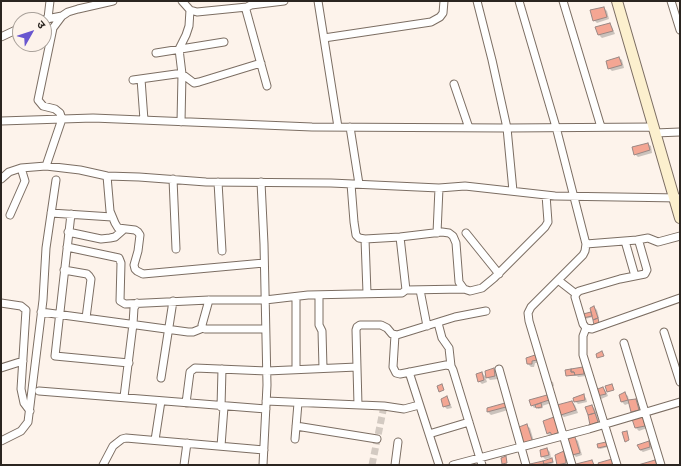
<!DOCTYPE html>
<meta charset="utf-8">
<style>
body{margin:0}
#map{position:relative;width:681px;height:466px;overflow:hidden;background:#fdf3eb;font-family:"Varela Round","Noto Sans Devanagari",sans-serif}
canvas{display:block}
.frame{position:absolute;inset:0;border:2px solid #2b2520;pointer-events:none}
.north{position:absolute;left:12px;top:12px;width:40px;height:40px;box-sizing:border-box;background:#fdf3eb;border:1px solid #a9a19a;border-radius:50%;rotate:51deg;font-size:11px;font-weight:700;line-height:16px;text-align:center;color:#2b2520}
.north::after{content:'';display:block;margin:auto;width:14px;height:18px;background:#6956cf;clip-path:polygon(50% 0,100% 100%,50% 72%,0 100%)}
</style>
<div id="map">
<canvas width="681" height="466"></canvas>
<div class="frame"></div>
<div class="north">उ</div>
</div>
<script>
const c = document.querySelector('canvas').getContext('2d');
c.lineJoin = 'round';
function paint(path, color) { c.fillStyle = color; c.fill(path, 'evenodd'); }
const poly = rows => new Path2D(rows.map(r => 'M' + r).join(''));
function stroke(path, color, width, dash) { c.strokeStyle = color; c.lineWidth = width; c.lineCap = dash ? 'butt' : 'round'; c.setLineDash(dash || []); c.stroke(path); }
paint(poly([
 [604,8,607,11,609,19,597,23,594,20],
 [610,25,612,27,615,34,602,38,599,35,597,28],
 [619,58,622,60,624,68,612,71,609,68],
 [648,144,651,146,652,153,638,157,635,154],
 [594,307,597,310,599,318,597,316,597,319,600,324,593,317,585,319,584,318,584,314,592,313],
 [535,356,538,359,539,363,535,363,534,367,531,367,528,364],
 [583,368,585,371,586,376,578,377,577,376,568,376,567,375],
 [494,369,497,372,498,379,490,380,487,377],
 [482,373,485,376,487,382,482,384,479,381],
 [550,381,553,382,554,386,552,387],
 [603,388,606,391,608,396,601,399,598,396],
 [625,394,628,396,629,401,636,400,639,403,642,413,634,415,632,412,630,403,625,405,622,402,620,395],
 [547,396,550,398,551,403,542,406,543,408,538,409,537,407,534,408,532,405],
 [584,396,586,398,587,402,578,404,575,401],
 [447,398,449,400,452,408,447,409,444,406],
 [572,402,575,405,578,413,564,417,561,415],
 [505,404,508,410,491,415,488,412,488,409],
 [592,406,595,409,600,424,593,427,591,424],
 [642,416,645,419,647,428,639,431,636,428,633,420],
 [554,418,561,435,550,436,547,433],
 [527,426,530,428,535,445,528,447],
 [575,438,578,441,582,455,576,457,573,454],
 [648,442,651,445,652,449,643,452,640,450],
 [606,443,608,447,600,449,599,448],
 [547,449,550,452,551,458,545,459,542,456],
 [564,452,566,455,568,465,559,465],
 [552,460,554,463,548,465,531,465,543,462,546,464,545,461]
]), '#0003');
const building = poly([
 [604,7,607,17,593,21,590,10,604,7],
 [610,23,613,31,598,35,595,27,610,23],
 [619,57,622,65,608,69,606,61,619,57],
 [648,143,650,150,634,155,632,147,648,143],
 [594,306,598,318,593,320,590,308,594,306],
 [591,312,592,316,583,318,583,314,591,312],
 [598,318,599,323,594,325,593,320,598,318],
 [602,351,604,356,597,358,596,354,602,351],
 [535,355,537,360,532,361,532,364,527,364,526,358,535,355],
 [583,367,584,374,575,375,574,372,571,372,571,369,583,367],
 [494,368,495,376,486,378,485,371,494,368],
 [571,369,571,372,574,372,575,375,566,376,565,370,571,369],
 [482,372,484,380,478,382,476,374,482,372],
 [442,384,444,390,439,392,437,386,442,384],
 [612,384,614,390,607,392,605,386,612,384],
 [603,387,606,394,597,396,595,390,603,387],
 [625,392,628,400,621,402,619,395,625,392],
 [584,394,585,400,574,402,573,398,584,394],
 [547,395,549,400,531,406,529,400,547,395],
 [447,396,450,405,443,407,441,399,447,396],
 [636,399,639,410,631,412,628,400,636,399],
 [572,401,576,410,561,415,557,405,572,401],
 [505,403,506,407,487,412,487,408,505,403],
 [541,403,542,407,536,408,535,405,541,403],
 [592,405,595,413,588,415,585,407,592,405],
 [595,413,598,422,590,425,588,415,595,413],
 [642,415,645,426,635,428,632,419,642,415],
 [554,417,559,432,552,435,550,432,547,434,543,421,554,417],
 [527,424,533,443,524,445,519,427,527,424],
 [627,431,629,440,625,442,622,432,627,431],
 [575,437,580,453,572,455,567,439,575,437],
 [649,441,650,447,640,450,637,445,649,441],
 [606,442,607,446,598,448,597,444,606,442],
 [547,448,549,455,541,457,540,450,547,448],
 [564,451,566,463,557,465,555,455,564,451],
 [506,456,507,463,502,464,501,458,506,456],
 [552,458,553,462,544,464,543,461,552,458],
 [612,459,613,464,599,465,598,463,612,459],
 [592,460,594,465,576,465,576,464,592,460],
 [655,460,657,465,638,465,655,460],
 [543,461,544,464,530,465,530,464,543,461]
]);
paint(building, '#f4a693');
stroke(building, '#9a8783', 1);
stroke(poly([
 [372,465,384,406]
]), '#d3cac2', 7, [7, 3.5]);
const street = poly([
 [182,1,190,10,197,12,247,7],
 [318,1,338,127],
 [477,1,492,60,507,128,513,191],
 [519,1,556,127,586,244,585,251,583,255,531,307,528,313,529,321,572,465],
 [563,1,601,127],
 [671,1,680,30],
 [48,18,50,1],
 [41,20,62,16],
 [1,37,20,28],
 [324,38,431,22,440,17,443,13,444,1],
 [156,53,224,42],
 [141,79,144,120],
 [133,80,176,74,182,74,194,83,199,82,261,63],
 [454,84,469,128],
 [267,86,246,10,247,7,251,5,284,1],
 [1,121,93,118,312,127,507,128,653,127],
 [181,122,182,74,179,49,186,35,189,26,190,10],
 [350,127,359,184],
 [655,133,680,132],
 [46,166,62,119,60,113,55,109,43,106,38,100,53,28,62,16,68,12,78,9,113,1],
 [107,176,110,211,115,223,118,228,135,230,138,232,140,235,138,251,134,265,135,269,137,271,143,274,264,263],
 [1,179,9,172,21,168,46,166,80,170,107,176,139,177,206,182,331,183,439,188,465,186,555,196,680,198],
 [173,179,176,249],
 [218,182,222,251],
 [261,182,264,244,267,385,263,465],
 [351,184,354,222,356,235,359,238,365,239,400,237,442,232,449,233,453,236,456,243,459,282,464,289,470,291,482,288,494,278,545,227,548,222,546,195],
 [51,213,112,217],
 [71,214,55,356,129,363],
 [10,215,25,181,21,168],
 [68,232,101,239,110,238,115,237,123,230],
 [437,233,439,188],
 [466,233,499,274],
 [365,239,367,293],
 [637,240,648,238,658,242,680,236],
 [625,241,635,276],
 [586,244,637,240,639,242,647,270,645,274,620,279,579,291,576,294,575,297,583,324,586,328,592,329,680,298],
 [67,247,119,258,121,263,120,301,125,304,209,300,265,300,308,295,402,293,406,290,400,237],
 [64,270,87,274,89,276,91,279,86,318],
 [558,280,576,294],
 [406,290,464,289],
 [420,290,427,326],
 [319,295,319,325,322,331,323,368],
 [296,297,296,369],
 [209,300,202,325,203,328,205,329,265,329],
 [1,303,21,306,26,310,21,389,24,403,30,411],
 [41,312,188,332,193,332,203,328],
 [438,323,442,338,449,348,451,366],
 [586,328,583,336,583,355,617,465],
 [664,332,680,382],
 [395,335,393,367,396,373,400,374,446,365,451,366,453,370,482,465],
 [624,343,661,465],
 [1,368,23,361],
 [499,369,526,465],
 [409,372,439,465],
 [161,378,173,301],
 [39,391,266,409],
 [124,397,133,324,134,308,137,303],
 [266,401,384,406,404,409,419,405],
 [186,403,190,372,195,368,267,371,357,367],
 [358,405,356,330,357,327,360,325,381,325,387,328,392,334,397,335,455,317,486,311],
 [221,407,222,369],
 [296,426,377,439],
 [429,434,469,422],
 [295,439,298,403],
 [155,440,161,401],
 [1,441,21,431,28,422,43,300,46,248,56,180],
 [221,446,224,407],
 [103,465,113,446,122,439,126,438,264,450],
 [184,465,187,443],
 [395,465,398,442],
 [453,465,589,429,680,402]
]);
const secondary = poly([
 [617,1,680,218]
]);
stroke(street, '#7c6e63', 9);
stroke(secondary, '#7c6e63', 12);
stroke(street, '#fff', 7);
stroke(secondary, '#fcf0ce', 10);
</script>
